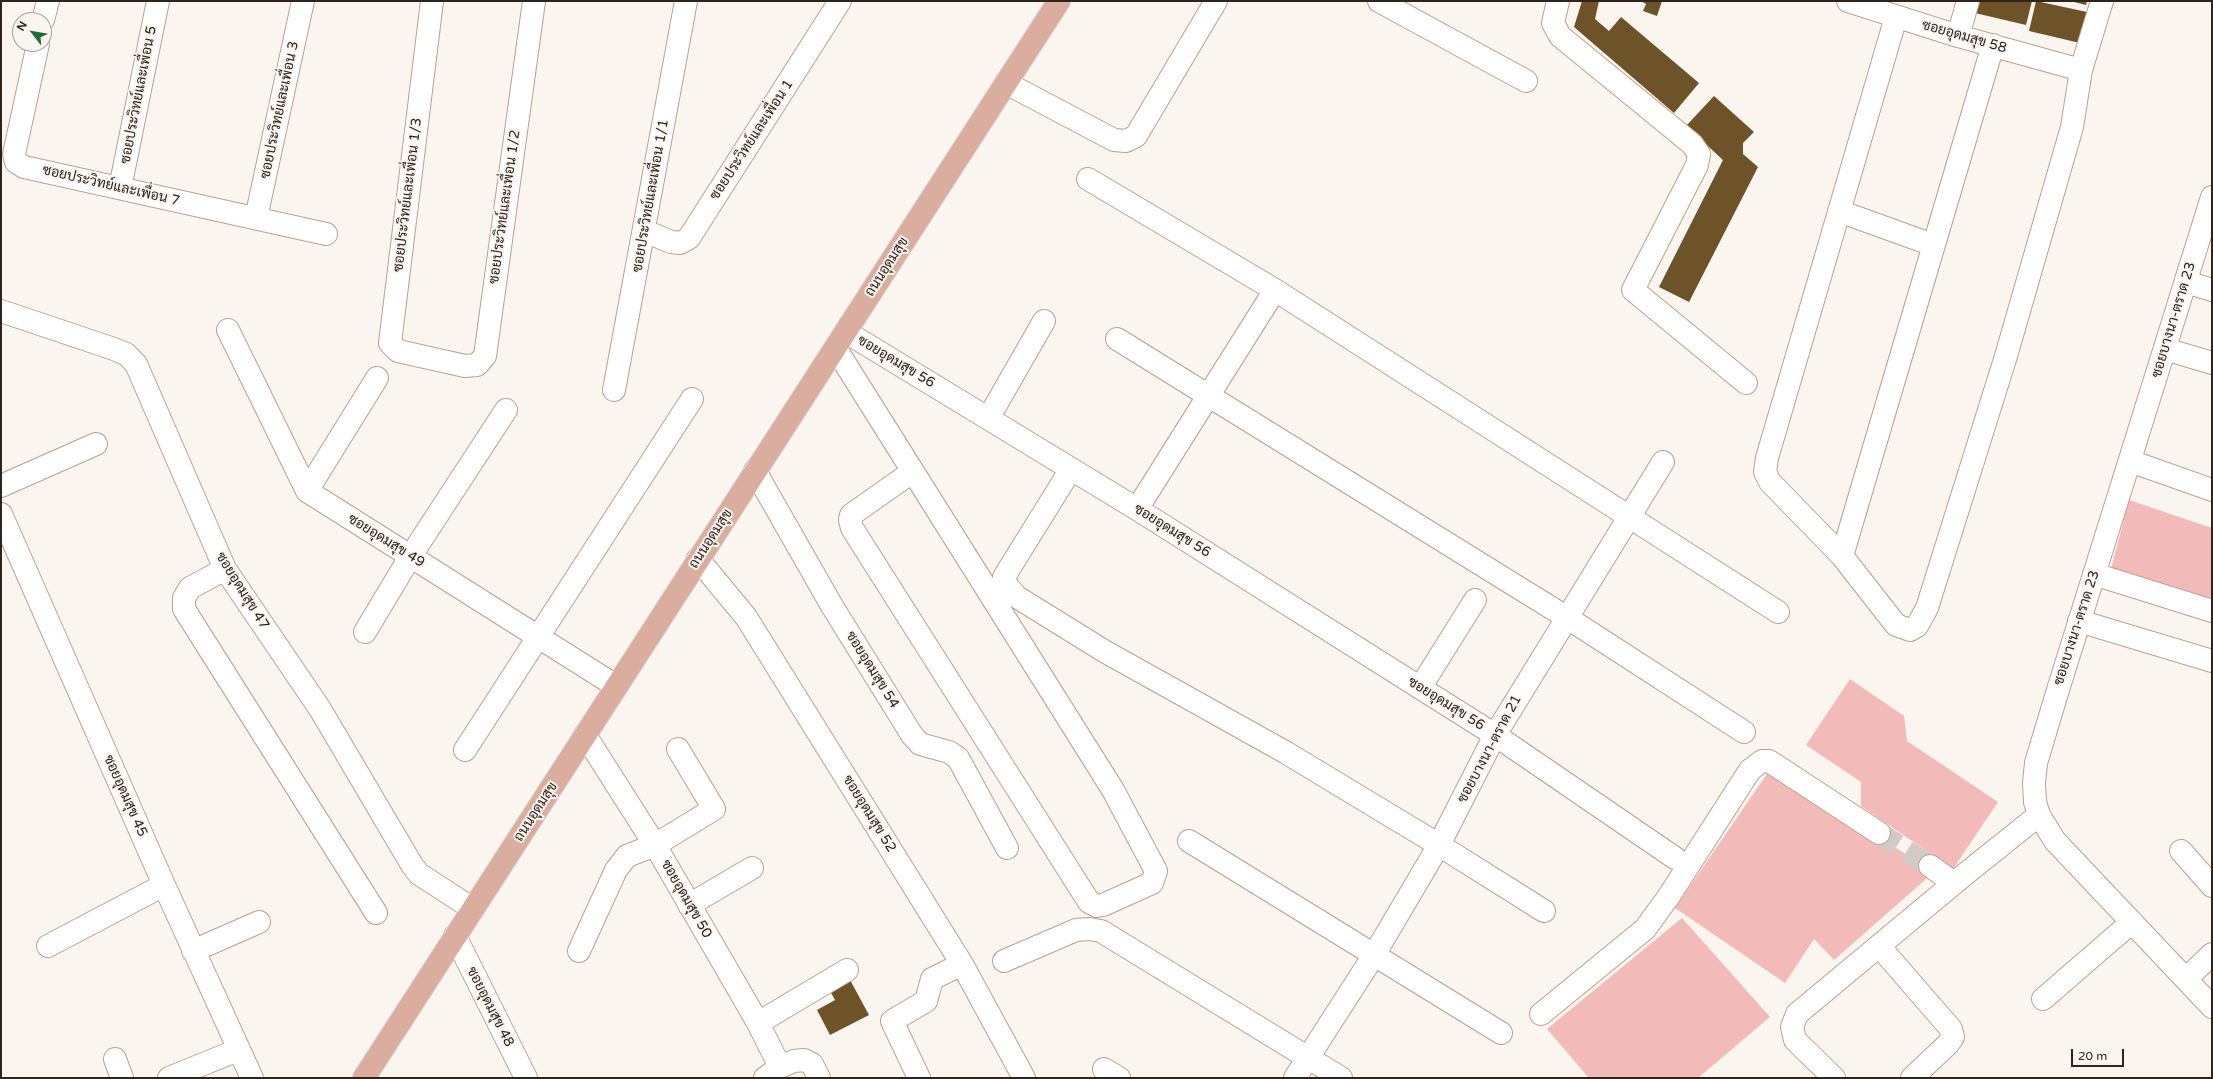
<!DOCTYPE html>
<meta charset="utf-8">
<style>
body{margin:0}
#map{position:relative;width:2213px;height:1079px;overflow:hidden;background:#fbf5f0;font-family:"Varela Round",sans-serif}
canvas{display:block}
.frame{position:absolute;inset:0;border:2px solid #2f241b;pointer-events:none}
.north{position:absolute;left:12px;top:12px;width:40px;height:40px;box-sizing:border-box;background:#fbf5f0;border:1px solid #a9a19b;border-radius:50%;rotate:301deg;font-size:11px;font-weight:700;line-height:16px;text-align:center;color:#2f241b}
.north::after{content:'';display:block;margin:auto;width:14px;height:18px;background:#1f6b3a;clip-path:polygon(50% 0,100% 100%,50% 72%,0 100%)}
.scale{position:absolute;left:2071px;top:1049px;width:53px;height:18px;box-sizing:border-box;border:2px solid #2f241b;border-top:0;padding-left:5px;font-size:12px;line-height:14px;white-space:nowrap;color:#2f241b;-webkit-text-stroke:3px #fbf5f0;paint-order:stroke}
</style>
<div id="map">
<canvas width="2213" height="1079"></canvas>
<div class="frame"></div>
<div class="north">N</div>
<div class="scale">20 m</div>
</div>
<script>
const c = document.querySelector('canvas').getContext('2d');
c.lineJoin = 'round';
function paint(path, color) { c.fillStyle = color; c.fill(path, 'evenodd'); }
const poly = rows => new Path2D(rows.map(r => 'M' + r).join(''));
function stroke(path, color, width, dash) { c.strokeStyle = color; c.lineWidth = width; c.lineCap = dash ? 'butt' : 'round'; c.setLineDash(dash || []); c.stroke(path); }
function write(font, color, halo, rows, align = 'center') {
  c.font = font + ' "Varela Round",Sarabun,sans-serif'; c.lineWidth = 4; c.setLineDash([]); c.textBaseline = 'middle'; c.strokeStyle = halo; c.fillStyle = color; for (const [text, x, y, turn = 0] of rows) {
    c.save(); c.translate(x, y); c.rotate((+turn || 0) * Math.PI / 180); c.textAlign = isNaN(turn) ? turn : align; if (halo) c.strokeText(text, 0, 0); c.fillText(text, 0, 0); c.restore();
  }
}
paint(poly([
 [2129,500,2212,528,2212,604,2111,569],
 [1850,679,1904,716,1907,741,1998,802,1953,869,1861,806,1861,782,1806,745],
 [1771,768,1934,872,1834,960,1814,939,1785,983,1675,908],
 [1682,918,1770,1017,1698,1078,1589,1078,1547,1029]
]), '#f2bab8');
paint(poly([
 [1582,1,1599,1,1595,19,1609,31,1621,17,1699,83,1674,113,1574,27],
 [1641,1,1662,1,1657,16,1643,11,1646,4],
 [1978,1,2032,1,2026,25,1975,13],
 [2036,1,2087,12,2080,43,2029,31],
 [2070,1,2087,1,2086,5],
 [1714,96,1754,132,1743,143,1743,154,1758,167,1689,302,1659,287,1723,160,1686,126],
 [849,978,869,1015,830,1035,817,1010,835,1000,829,989]
]), '#6e5228');
stroke(poly([
 [1879,833,1930,866]
]), '#d2cbc5', 22, [22, 11]);
const minor = poly([
 [432,1,390,343,398,351,465,366,477,365,485,356,534,1],
 [1379,1,1526,81],
 [1558,1,1553,23,1560,36,1692,144,1699,154,1697,165,1633,290,1746,383],
 [1848,1,1958,36,2081,70],
 [1896,17,1767,458,1765,472,1770,482,1842,556,1896,625,1910,630,1917,626,1927,608,2006,356,2072,127,2081,70,2102,1],
 [43,20,48,1],
 [1958,36,1968,1],
 [38,44,14,154,16,162,24,167,326,234],
 [1006,83,1114,140,1126,141,1136,136,1216,1],
 [1088,179,1275,290,1137,509],
 [120,188,158,1],
 [2212,197,2057,693,2036,763,2034,783,2035,802,2039,815,2055,841,2212,1007],
 [1839,211,1933,245],
 [256,218,303,1],
 [645,231,671,242,680,243,689,238,840,1],
 [2186,282,2212,290],
 [1275,290,1778,612],
 [1,311,114,349,126,354,136,364,225,569,320,709,412,865,419,874,473,909],
 [228,330,307,491,616,686],
 [846,332,1137,509,1495,735,1675,858],
 [1117,339,1566,617,1744,732],
 [836,349,1113,790,1156,871,1152,883,1103,905,1097,906,1089,902,852,528,850,520,851,515,912,472],
 [2165,349,2212,363],
 [614,390,686,1],
 [989,417,1044,321],
 [2130,461,2212,490],
 [1071,469,1004,577,1007,586,1017,597,1104,651,1285,752,1439,845,1544,911],
 [755,471,832,606,912,735,920,744,949,752,958,758,1007,848],
 [1,486,96,444],
 [307,491,377,378],
 [1,514,164,885,252,1078],
 [1842,556,1993,45],
 [698,559,746,617,962,964,1024,1078],
 [225,569,190,588,184,598,184,609,376,913],
 [2094,574,2212,611],
 [2079,621,2212,661],
 [365,632,410,557,506,410],
 [1420,688,1475,600],
 [585,735,655,845,758,1023,780,1067],
 [465,750,692,399],
 [1189,841,1501,1033],
 [2181,851,2212,886],
 [1930,866,1954,883],
 [689,905,752,868],
 [455,936,526,1078],
 [48,946,164,885],
 [1879,946,1951,1029,1953,1037,1948,1044,1912,1078],
 [193,951,259,922],
 [579,951,616,870,627,856,655,845,714,809,678,749],
 [1004,961,1076,930,1089,929,1101,931,1341,1078],
 [2186,979,2212,954],
 [2043,999,2132,922],
 [1541,1014,1645,929,1669,896,1750,770,1762,761,1769,761,1879,833],
 [758,1023,847,970],
 [115,1059,122,1078],
 [1104,1069,1119,1078],
 [169,1078,238,1050],
 [765,1078,780,1067,794,1061,804,1060,812,1064,819,1078],
 [919,1078,892,1021,926,1001,932,979,962,964],
 [1295,1078,1374,955,1439,845,1495,735,1663,462],
 [1834,1078,1795,1040,1792,1027,1797,1014,1964,875,2039,815]
]);
const major = poly([
 [364,1078,1059,1]
]);
stroke(minor, '#bda08c', 24);
stroke(major, '#d5d3d1', 24);
stroke(minor, '#fff', 22);
stroke(major, '#daad9e', 22);
write('14px', '#2f241b', '#fbf5f0', [
 ["ซอยอุดมสุข 58",1964,37,16],
 ["ซอยประวิทย์และเพื่อน 5",139,95,-79],
 ["ซอยประวิทย์และเพื่อน 3",280,110,-78],
 ["ซอยประวิทย์และเพื่อน 1",752,140,-57],
 ["ซอยประวิทย์และเพื่อน 7",111,186,13],
 ["ซอยประวิทย์และเพื่อน 1/3",408,195,-83],
 ["ซอยประวิทย์และเพื่อน 1/1",651,196,-80],
 ["ซอยประวิทย์และเพื่อน 1/2",505,207,-82],
 ["ถนนอุดมสุข",887,267,-57],
 ["ซอยบางนา-ตราด 23",2174,320,-73],
 ["ซอยอุดมสุข 56",896,362,31],
 ["ซอยอุดมสุข 56",1172,531,32],
 ["ถนนอุดมสุข",711,539,-57],
 ["ซอยอุดมสุข 49",386,541,32],
 ["ซอยอุดมสุข 47",242,591,58],
 ["ซอยบางนา-ตราด 23",2077,628,-72],
 ["ซอยอุดมสุข 54",872,670,58],
 ["ซอยอุดมสุข 56",1446,704,32],
 ["ซอยบางนา-ตราด 21",1490,749,-62],
 ["ซอยอุดมสุข 45",125,796,66],
 ["ถนนอุดมสุข",536,812,-57],
 ["ซอยอุดมสุข 52",869,814,58],
 ["ซอยอุดมสุข 50",686,899,60],
 ["ซอยอุดมสุข 48",490,1007,63]
]);
</script>
